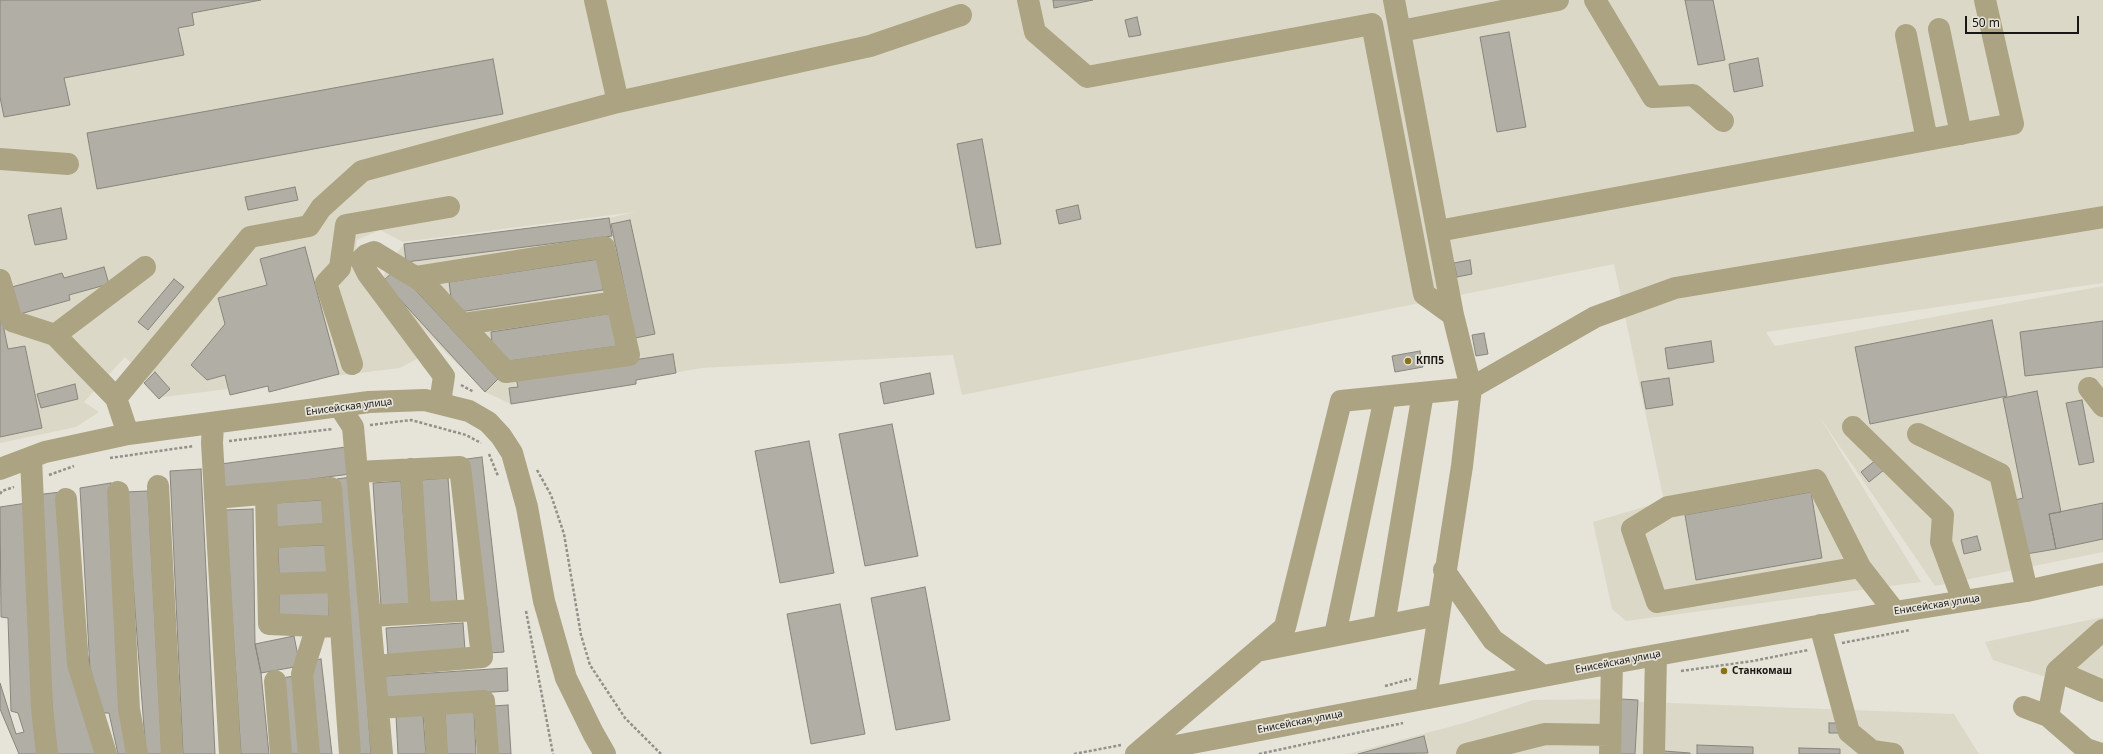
<!DOCTYPE html>
<meta charset="utf-8">
<style>
body{margin:0}
#map{position:relative;width:2103px;height:754px;overflow:hidden;background:#e6e3d9;font-family:"Noto Sans",sans-serif}
canvas{display:block}
.scale{position:absolute;left:1965px;top:16px;width:114px;height:18px;box-sizing:border-box;border:2px solid #181714;border-top:0;padding-left:5px;font-size:12px;line-height:14px;white-space:nowrap;color:#181714;-webkit-text-stroke:3px #e6e3d9;paint-order:stroke}
</style>
<div id="map">
<canvas width="2103" height="754"></canvas>
<div class="scale">50 m</div>
</div>
<script>
const c = document.querySelector('canvas').getContext('2d');
c.lineJoin = 'round';
function paint(path, color) { c.fillStyle = color; c.fill(path, 'evenodd'); }
const poly = rows => new Path2D(rows.map(r => 'M' + r).join(''));
function stroke(path, color, width, dash) { c.strokeStyle = color; c.lineWidth = width; c.lineCap = dash ? 'butt' : 'round'; c.setLineDash(dash || []); c.stroke(path); }
function write(font, color, halo, rows, align = 'center') {
  c.font = font + ' "Noto Sans",sans-serif'; c.lineWidth = 3.5; c.setLineDash([]); c.textBaseline = 'middle'; c.strokeStyle = halo; c.fillStyle = color; for (const [text, x, y, turn = 0] of rows) {
    c.save(); c.translate(x, y); c.rotate((+turn || 0) * Math.PI / 180); c.textAlign = isNaN(turn) ? turn : align; if (halo) c.strokeText(text, 0, 0); c.fillText(text, 0, 0); c.restore();
  }
}
paint(poly([
 [0,0,2103,0,2103,283,1766,332,1775,346,2103,286,2103,552,1935,586,1819,416,1921,582,1626,621,1612,609,1593,522,1664,501,1614,264,962,395,953,355,701,368,636,380,636,384,511,404,485,392,379,285,391,261,404,244,609,218,635,212,403,242,380,230,357,240,354,271,424,355,400,368,163,397,125,357,84,402,99,412,76,427,0,443],
 [2103,617,2103,701,2061,682,1993,660,1985,642],
 [1619,699,1618,754,1348,754,1464,723,1533,700],
 [1620,701,1954,714,1979,754,1619,754]
]), '#dcd8c7');
const building = poly([
 [0,0,261,0,192,13,194,25,178,28,184,55,64,78,70,105,4,117,0,97,0,0],
 [1053,0,1093,0,1054,8,1053,0],
 [1685,0,1713,0,1725,60,1698,65,1685,0],
 [1137,17,1141,35,1129,37,1125,20,1137,17],
 [1509,32,1526,127,1497,132,1480,37,1509,32],
 [1758,58,1763,86,1734,92,1729,64,1758,58],
 [493,59,503,114,97,189,87,133,493,59],
 [982,139,1001,244,976,248,957,144,982,139],
 [295,187,298,200,248,210,245,197,295,187],
 [1078,205,1081,219,1059,224,1056,210,1078,205],
 [61,208,67,239,35,245,28,215,61,208],
 [609,218,612,236,406,262,404,244,609,218],
 [630,220,655,334,635,338,611,224,630,220],
 [305,247,339,374,269,392,268,386,230,395,225,375,207,380,191,365,225,324,218,298,267,285,260,259,305,247],
 [599,259,603,290,453,313,449,282,599,259],
 [1470,260,1472,274,1457,277,1454,263,1470,260],
 [104,267,109,284,69,295,70,300,20,314,12,287,62,273,64,278,104,267],
 [396,269,498,379,485,392,383,281,396,269],
 [174,279,184,287,148,330,138,322,174,279],
 [0,310,8,349,25,346,42,428,0,437,0,310],
 [613,313,618,346,509,361,492,347,491,332,613,313],
 [1992,320,2007,396,1870,424,1855,347,1992,320],
 [2103,321,2103,367,2025,376,2020,332,2103,321],
 [1484,333,1488,354,1476,356,1472,335,1484,333],
 [1711,341,1714,362,1668,369,1665,348,1711,341],
 [1420,351,1423,367,1395,372,1392,356,1420,351],
 [673,354,676,373,636,380,636,384,511,404,509,388,518,387,516,378,673,354],
 [155,372,170,389,159,399,144,383,155,372],
 [930,373,934,394,884,404,880,383,930,373],
 [1669,378,1673,405,1646,409,1641,382,1669,378],
 [75,384,78,399,41,408,37,394,75,384],
 [2037,391,2061,512,2049,514,2056,549,2026,554,2015,500,2023,498,2003,398,2037,391],
 [2082,400,2094,462,2079,465,2066,403,2082,400],
 [892,424,918,556,865,566,839,434,892,424],
 [809,441,834,573,780,583,755,451,809,441],
 [346,447,350,474,223,491,221,464,346,447],
 [482,457,504,652,489,653,467,459,482,457],
 [1876,460,1884,470,1869,482,1861,472,1876,460],
 [201,469,215,754,183,754,170,471,201,469],
 [351,477,371,754,357,754,337,479,351,477],
 [448,478,457,603,430,605,420,480,448,478],
 [401,481,410,605,381,607,373,483,401,481],
 [111,483,121,701,130,754,118,754,109,713,102,713,90,670,80,488,111,483],
 [148,491,162,754,146,754,126,492,148,491],
 [61,492,104,754,56,754,35,495,61,492],
 [1811,492,1822,558,1696,580,1685,515,1811,492],
 [322,500,324,526,277,529,275,503,322,500],
 [27,503,42,754,19,754,0,709,0,683,16,734,24,732,18,713,11,711,8,618,1,617,0,507,27,503],
 [2103,503,2103,539,2056,549,2049,514,2103,503],
 [253,509,255,644,261,673,269,754,241,754,225,510,253,509],
 [1977,536,1981,550,1964,554,1961,540,1977,536],
 [327,545,328,573,279,574,278,547,327,545],
 [925,587,950,720,896,730,871,598,925,587],
 [279,592,329,592,329,620,279,620,279,592],
 [840,604,865,734,811,744,787,614,840,604],
 [463,623,465,650,388,655,386,628,463,623],
 [294,636,300,666,261,673,255,644,294,636],
 [321,659,332,754,319,754,308,661,321,659],
 [507,668,508,691,386,699,385,676,507,668],
 [295,676,303,754,287,754,281,678,295,676],
 [1621,699,1638,700,1635,754,1618,754,1621,699],
 [508,705,511,754,496,754,493,706,508,705],
 [474,711,476,754,447,754,445,713,474,711],
 [423,714,426,754,398,754,396,716,423,714],
 [1829,723,1840,723,1840,733,1829,733,1829,723],
 [1424,736,1428,753,1358,754,1424,736],
 [1697,745,1753,747,1753,754,1697,754,1697,745],
 [1799,748,1840,749,1840,754,1799,754,1799,748],
 [1664,751,1690,753,1690,754,1664,754,1664,751]
]);
paint(building, '#b1aea5');
stroke(building, '#88867d', 1);
stroke(poly([
 [461,385,474,392],
 [370,425,411,420,466,435,481,443],
 [229,441,333,429],
 [489,454,498,476],
 [110,458,194,446],
 [537,470,551,495,564,534,581,635,590,665,625,718,661,754],
 [49,475,74,466],
 [0,494,2,491,14,487],
 [526,611,553,754],
 [1842,643,1910,630],
 [1681,671,1753,661,1808,650],
 [1385,686,1411,679],
 [1074,754,1121,745],
 [1259,754,1403,723]
]), '#929089', 2.5, [3, 2]);
stroke(poly([
 [595,0,618,102],
 [1028,0,1035,32,1087,77,1372,24,1424,294,1453,315],
 [1394,0,1453,315,1471,388,1462,466,1426,698],
 [1595,0,1653,97,1693,95,1723,121],
 [1939,29,1961,134],
 [1401,31,1558,0],
 [1906,35,1927,140],
 [0,159,68,164],
 [1438,231,2013,124,1985,0],
 [415,277,425,284,506,372,629,355,617,302],
 [0,280,12,321,55,335,116,398],
 [55,335,145,267],
 [352,364,326,283,340,268,346,225,449,207],
 [2089,388,2103,406],
 [440,403,444,376,368,274,361,260,366,255,374,252,415,277,604,247,617,302,463,324],
 [340,407,353,427,382,754],
 [213,424,212,443,230,754],
 [1853,427,1943,515,1941,542,1963,601],
 [128,434,116,398,250,237,309,226,321,208,362,171,618,102,870,46,961,15],
 [1918,434,2000,474,2027,591],
 [31,458,42,708,47,754],
 [0,469,45,452,128,434,369,402,425,400,469,411,488,422,501,436,512,453,527,507,544,601,566,678,593,733,605,754],
 [411,469,420,613],
 [357,472,460,467,482,657,374,666],
 [158,486,172,754],
 [118,492,129,709,137,754],
 [266,494,269,624,341,627],
 [215,498,331,488,350,754],
 [66,499,78,664,106,754],
 [267,538,334,533],
 [1860,567,1816,480,1668,507,1632,529,1657,602,1860,567,1895,612],
 [1444,570,1493,640,1543,676],
 [268,584,338,582],
 [370,616,477,610],
 [1384,625,1423,393],
 [1820,625,1849,732,1872,751,1893,754],
 [1335,635,1385,397],
 [1257,651,1438,615],
 [2057,671,2103,691],
 [275,681,281,754],
 [434,704,437,754],
 [2024,707,2048,716],
 [378,708,484,701,488,754],
 [1139,753,1612,663,1895,612,2027,591,2103,574],
 [309,754,302,674,317,626],
 [1136,754,1285,627,1341,401,1471,388,1595,317,1675,288,2103,217],
 [1467,754,1545,734,1610,735],
 [1610,754,1612,663],
 [1654,754,1656,655],
 [2101,754,2086,749,2048,716,2057,671,2103,630]
]), '#aca382', 22);
for (const [x, y, r, color] of [
 [1408,361,4,"#897214"],
 [1724,671,4,"#897214"]
]) { const dot = new Path2D(); dot.arc(x, y, r, 0, 2 * Math.PI); c.fillStyle = color; c.fill(dot); stroke(dot, '#e6e3d9', 1.5); }
write('bold 10px', '#181714', '#e6e3d9', [
 ["КПП5",1416,361],
 ["Станкомаш",1732,671]
], 'left');
write('10px', '#181714', '#e6e3d9', [
 ["Енисейская улица",349,407,-7],
 ["Енисейская улица",1937,605,-9],
 ["Енисейская улица",1618,662,-11],
 ["Енисейская улица",1300,722,-11]
]);
</script>
